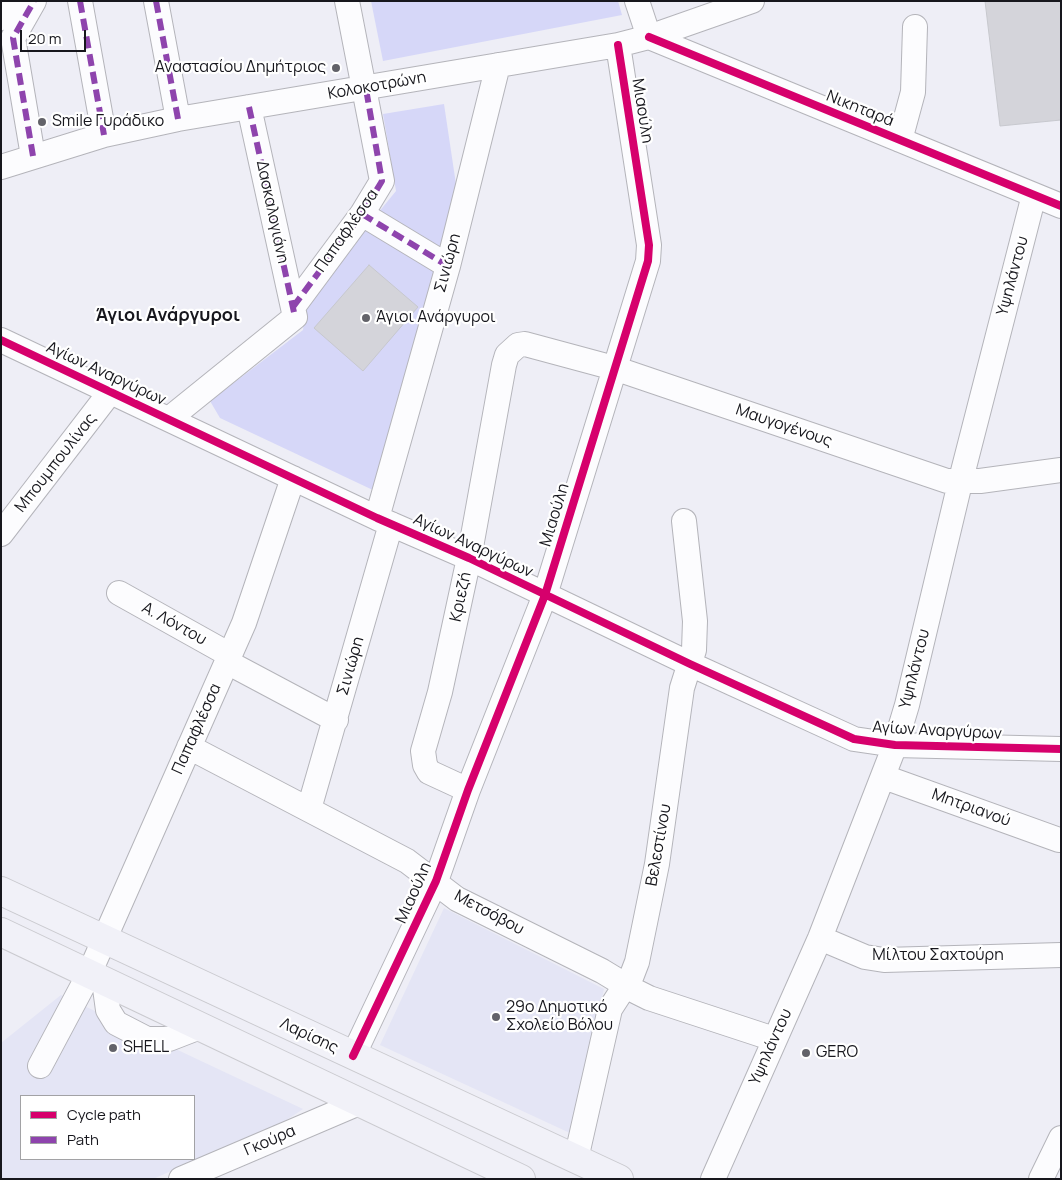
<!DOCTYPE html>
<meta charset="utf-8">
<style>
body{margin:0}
#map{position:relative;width:1062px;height:1180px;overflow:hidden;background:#eeeef6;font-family:Manrope,sans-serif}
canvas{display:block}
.frame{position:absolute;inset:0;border:2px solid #17171d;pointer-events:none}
.legend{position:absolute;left:20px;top:1095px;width:175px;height:65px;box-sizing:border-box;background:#fff;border:1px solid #a2a2a5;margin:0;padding:6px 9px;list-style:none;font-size:15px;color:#17171d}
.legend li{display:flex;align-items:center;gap:10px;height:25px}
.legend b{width:25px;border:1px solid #a2a2a5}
.scale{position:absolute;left:20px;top:30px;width:66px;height:22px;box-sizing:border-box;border:2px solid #17171d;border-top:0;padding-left:6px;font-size:15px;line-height:18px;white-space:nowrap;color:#17171d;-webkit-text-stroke:4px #fff;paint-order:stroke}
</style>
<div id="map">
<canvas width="1062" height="1180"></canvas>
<div class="frame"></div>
<ul class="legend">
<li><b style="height:6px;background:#d6006c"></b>Cycle path</li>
<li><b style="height:6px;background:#8e44ad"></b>Path</li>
</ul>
<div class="scale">20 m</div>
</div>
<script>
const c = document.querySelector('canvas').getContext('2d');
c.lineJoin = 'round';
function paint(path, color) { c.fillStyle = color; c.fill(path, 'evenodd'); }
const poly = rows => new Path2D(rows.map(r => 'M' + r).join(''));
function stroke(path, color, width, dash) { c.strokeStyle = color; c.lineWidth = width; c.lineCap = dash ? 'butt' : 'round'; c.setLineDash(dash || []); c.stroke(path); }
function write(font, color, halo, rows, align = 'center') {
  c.font = font + ' Manrope,sans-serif'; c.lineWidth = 4.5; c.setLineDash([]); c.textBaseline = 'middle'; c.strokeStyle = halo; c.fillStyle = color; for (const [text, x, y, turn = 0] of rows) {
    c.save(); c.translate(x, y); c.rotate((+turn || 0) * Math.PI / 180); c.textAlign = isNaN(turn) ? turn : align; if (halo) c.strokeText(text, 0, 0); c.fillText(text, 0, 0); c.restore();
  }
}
paint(poly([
 [444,908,604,989,572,1134,380,1045],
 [61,995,303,1109,285,1121,153,1179,1,1179,1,1043],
 [21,1096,194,1096,194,1159,21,1159]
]), '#e4e5f5');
paint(poly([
 [371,1,618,1,622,15,383,61],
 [444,104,457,191,375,491,220,418,210,401,303,330,306,301,396,191,383,114]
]), '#d6d7f8');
const building = poly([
 [985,1,1061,1,1061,120,1000,126,985,1],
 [369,265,418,307,363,371,314,328,369,265]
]);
paint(building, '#d4d4da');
stroke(building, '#c7c8ce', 1);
const minor = poly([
 [80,1,104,135],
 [156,1,178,119],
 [637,1,649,37,1061,206],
 [1,18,10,1],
 [900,140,913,92,915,27],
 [33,156,13,38,34,1],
 [1,167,104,135,178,119,618,45,649,37,752,1],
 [362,214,448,266],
 [293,307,362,214,382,181,347,1],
 [1,340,377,518,469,558,690,664,854,739,895,745,1061,749],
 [170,418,295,317,249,107],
 [377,518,448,266,498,65],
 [1,534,111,391],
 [119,593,230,655],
 [227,662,336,720],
 [189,747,407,861,457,899,602,971,635,991,649,998,774,1039],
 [884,777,1059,840],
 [468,790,429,772,425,765,423,751,440,692,469,558,504,365,507,355,518,345,525,344,614,368,947,481,980,481,1061,470],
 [309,809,391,524],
 [820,938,865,957,884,960,1061,955],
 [104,981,108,1010,116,1023,147,1039,169,1039,200,1027],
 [353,1056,436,881,468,790,545,595,648,261,649,245,618,45],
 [40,1066,89,974,244,623,293,478],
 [576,1159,610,1009,632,975,637,962,657,864,682,688,694,650,695,621,684,521],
 [181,1179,359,1103],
 [713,1179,820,938,895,745,907,705,960,483,1034,195],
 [1041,1179,1061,1138]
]);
const major = poly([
 [1,891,619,1179],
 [1,932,521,1179]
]);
stroke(minor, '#b4b4ba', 26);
stroke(major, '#cacacf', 30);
stroke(minor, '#fcfcfe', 24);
stroke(major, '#f1f1f8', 28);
stroke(poly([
 [80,1,104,135],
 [156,1,178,119],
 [249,107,295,317],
 [33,156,13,38,34,1],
 [362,214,448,266],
 [293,307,362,214,382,181,366,89]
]), '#8e44ad', 6, [12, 6]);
stroke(poly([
 [649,37,1061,206],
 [1,340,377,518,469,558,690,664,854,739,895,745,1061,749],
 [353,1056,436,881,468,790,545,595,648,261,649,245,618,45]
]), '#d6006c', 8);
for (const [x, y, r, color] of [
 [336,68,5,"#626269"],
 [42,122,5,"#626269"],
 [366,318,5,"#626269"],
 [496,1017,5,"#626269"],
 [113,1048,5,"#626269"],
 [806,1053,5,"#626269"]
]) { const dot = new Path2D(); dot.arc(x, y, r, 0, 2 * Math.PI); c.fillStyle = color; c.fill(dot); stroke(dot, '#fff', 2); }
write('16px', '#17171d', '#fff', [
 ["Αναστασίου Δημήτριος",326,68,"right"],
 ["Smile Γυράδικο",52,122],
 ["Άγιοι Ανάργυροι",376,318],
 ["29ο Δημοτικό",506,1008],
 ["Σχολείο Βόλου",506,1026],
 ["SHELL",123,1048],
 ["GERO",816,1053]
], 'left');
write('16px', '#17171d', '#fff', [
 ["Κολοκοτρώνη",377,86,-10],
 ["Νικηταρά",860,109,22],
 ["Μιαούλη",642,111,81],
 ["Δασκαλογιάνη",272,212,78],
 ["Παπαφλέσσα",347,231,-55],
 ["Σινιώρη",448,263,-75],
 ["Υψηλάντου",1013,276,-75],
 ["Αγίων Αναργύρων",106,374,25],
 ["Μαυγογένους",784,426,19],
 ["Μπουμπουλίνας",56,463,-52],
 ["Μιαούλη",555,515,-73],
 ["Αγίων Αναργύρων",473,546,25],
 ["Κριεζή",461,597,-78],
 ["Α. Λόντου",174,624,29],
 ["Σινιώρη",351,666,-74],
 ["Υψηλάντου",915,669,-76],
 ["Παπαφλέσσα",197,729,-66],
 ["Αγίων Αναργύρων",937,731,3],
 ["Μητριανού",971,808,20],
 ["Βελεστίνου",659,845,-80],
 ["Μιαούλη",414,893,-66],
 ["Μετσόβου",489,913,28],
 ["Μίλτου Σαχτούρη",938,956],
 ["Λαρίσης",309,1036,25],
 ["Υψηλάντου",771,1047,-66],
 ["Γκούρα",270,1141,-23]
]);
write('bold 18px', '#17171d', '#fff', [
 ["Άγιοι Ανάργυροι",168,316]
]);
</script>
